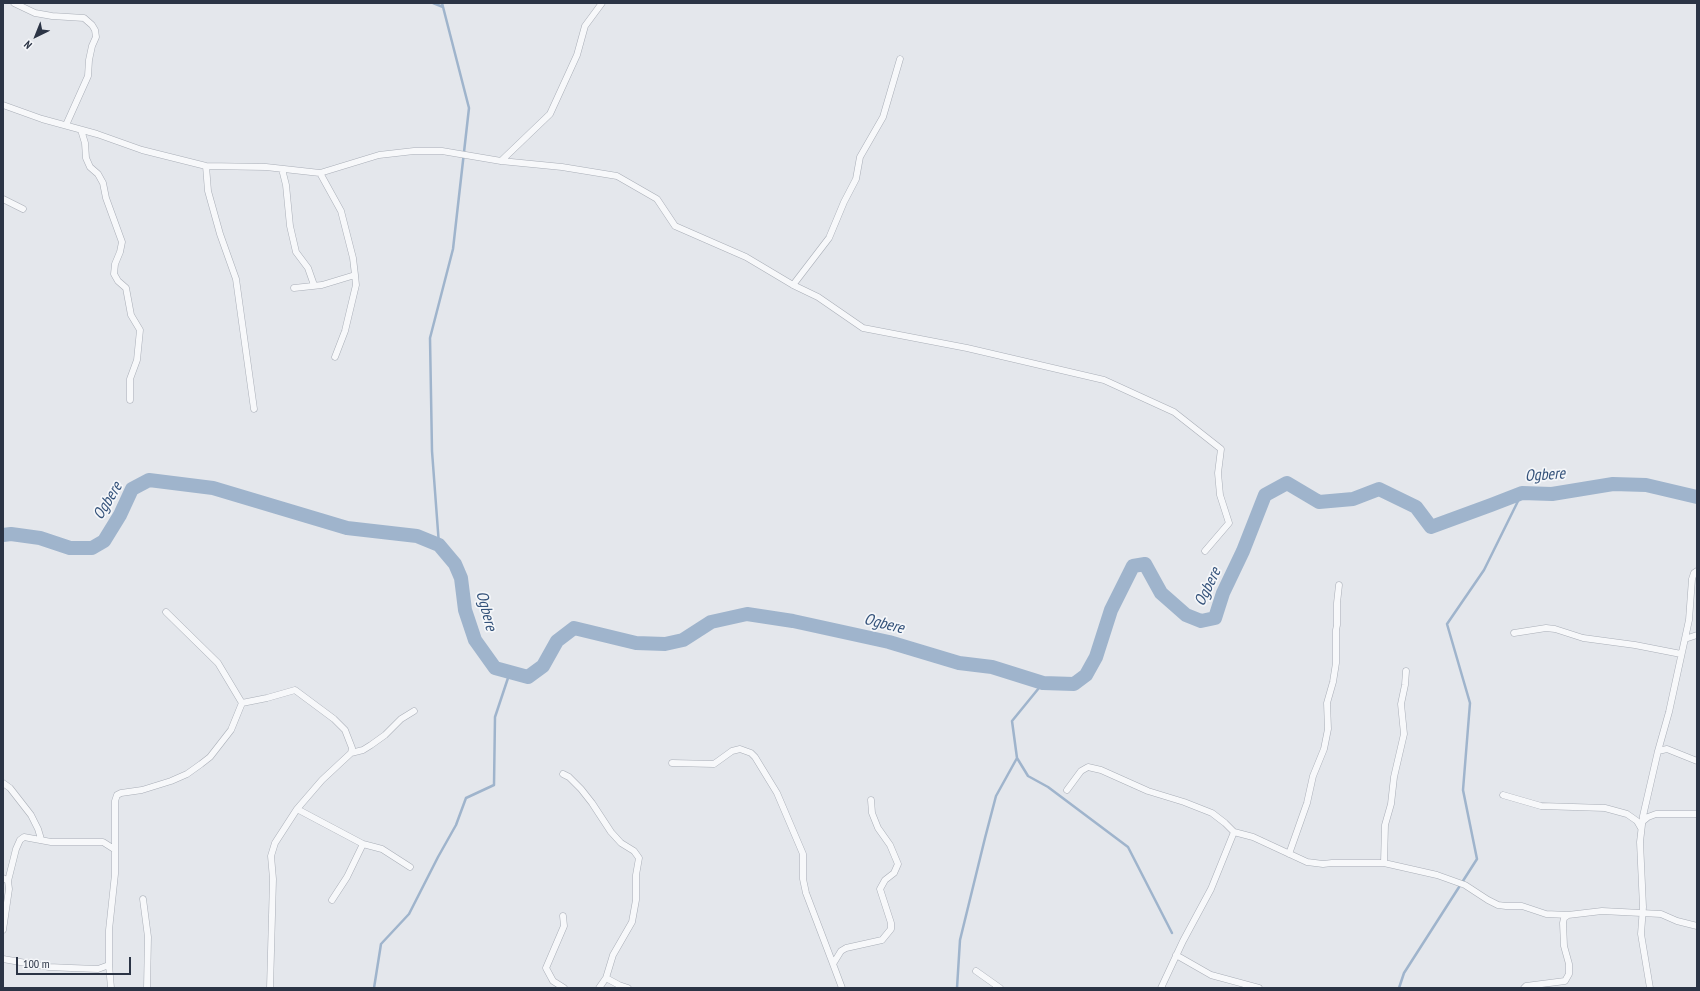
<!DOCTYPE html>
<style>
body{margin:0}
#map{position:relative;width:1700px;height:991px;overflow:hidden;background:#e4e7ec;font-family:"PT Sans Narrow",sans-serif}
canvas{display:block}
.frame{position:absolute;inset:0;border:4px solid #2b3445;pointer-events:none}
.north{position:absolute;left:16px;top:16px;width:40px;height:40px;-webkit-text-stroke:3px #f4f6f9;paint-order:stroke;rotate:223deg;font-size:11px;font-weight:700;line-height:16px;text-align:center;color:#2b3445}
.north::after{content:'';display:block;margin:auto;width:14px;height:18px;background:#2b3445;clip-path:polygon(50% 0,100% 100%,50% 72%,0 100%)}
.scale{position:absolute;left:16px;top:957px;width:115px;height:18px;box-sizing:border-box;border:2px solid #2b3445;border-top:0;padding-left:5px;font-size:12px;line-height:14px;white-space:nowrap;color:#2b3445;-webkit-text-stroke:3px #f4f6f9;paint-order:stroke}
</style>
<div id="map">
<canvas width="1700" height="991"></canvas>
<div class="frame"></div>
<div class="north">N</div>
<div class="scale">100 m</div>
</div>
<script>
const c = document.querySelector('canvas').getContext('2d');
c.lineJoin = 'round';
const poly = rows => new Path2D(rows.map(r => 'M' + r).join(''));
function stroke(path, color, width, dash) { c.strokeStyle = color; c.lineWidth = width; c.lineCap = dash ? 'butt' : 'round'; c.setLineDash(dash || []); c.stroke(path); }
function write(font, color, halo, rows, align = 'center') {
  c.font = font + ' "PT Sans Narrow",sans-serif'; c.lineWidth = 3.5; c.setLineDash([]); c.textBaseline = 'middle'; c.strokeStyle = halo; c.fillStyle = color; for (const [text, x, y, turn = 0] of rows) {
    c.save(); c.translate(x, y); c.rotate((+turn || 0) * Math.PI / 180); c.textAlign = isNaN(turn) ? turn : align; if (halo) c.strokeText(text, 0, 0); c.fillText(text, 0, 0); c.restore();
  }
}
stroke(poly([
 [433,3,443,7],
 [439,545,432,451,430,338,453,249,469,108,442,3],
 [1017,758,1028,776,1048,787,1128,847,1172,933],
 [374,988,381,944,409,914,438,857,456,825,466,798,494,785,495,717,510,672],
 [957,988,960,940,985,838,996,796,1017,758,1012,721,1043,683],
 [1399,988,1404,973,1477,859,1463,790,1470,703,1447,624,1484,570,1522,493]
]), '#9fb4cc', 2.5);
stroke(poly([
 [3,535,11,534,40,538,70,548,92,548,104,541,120,515,132,489,149,480,213,488,347,528,417,536,439,545,455,564,461,578,465,610,475,640,495,668,528,677,543,666,557,641,574,628,636,643,665,644,683,640,711,622,747,614,793,621,889,642,959,663,992,667,1043,683,1074,684,1086,675,1096,657,1111,610,1133,566,1145,564,1161,593,1186,615,1201,621,1215,618,1223,593,1243,551,1265,495,1287,483,1319,502,1353,499,1379,489,1416,507,1431,527,1491,505,1522,493,1552,494,1613,484,1646,485,1697,497]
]), '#9fb4cc', 14);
const street = poly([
 [14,3,35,13,52,16,84,18,92,25,95,30,96,37,92,46,89,60,88,76,66,125],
 [3,105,42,119,97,134,142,150,206,166,266,167,320,173,379,155,414,151,442,151,501,161,562,167,617,176,657,199,675,226,746,257,793,285,818,297,863,328,967,348,1104,380,1174,412,1221,449,1218,473,1220,495,1229,523,1205,551],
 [81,130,85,143,86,158,90,167,98,174,103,183,106,198,122,242,120,252,115,264,114,274,118,281,126,288,131,315,140,330,137,360,130,379,130,400],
 [501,161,550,114,577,55,585,26,602,3],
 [206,166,208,191,220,234,236,279,254,409],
 [282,169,286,185,290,226,296,252,308,268,314,285],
 [320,173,341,211,353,258,355,275,356,285,350,310,345,331,335,357],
 [3,199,23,209],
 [793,285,829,238,844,202,856,179,860,157,883,117,900,59],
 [294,288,322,285,355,275],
 [1514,633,1546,628,1555,629,1583,638,1635,645,1681,654],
 [1685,639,1697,635],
 [242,703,267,698,295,690,334,719,345,730,352,748,351,753,322,780,297,809,275,843,271,856,273,879,270,988],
 [1658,751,1667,749,1697,761],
 [351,753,363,750,371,745,385,735,401,719,414,711],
 [672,763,714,764,732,751,740,749,751,753,755,757,777,793,803,854,803,879,806,893,833,964],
 [563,774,569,777,581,789,592,803,611,832,621,843,634,851,639,858,636,875,636,900,632,922,613,955,606,978,599,988],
 [3,783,10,788,31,815,38,829,41,839],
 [1067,790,1081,771,1088,767,1101,770,1148,791,1184,802,1212,813,1225,823,1234,832,1253,837,1307,862,1323,864,1332,863,1384,863,1437,875,1465,885,1488,900,1498,905,1506,906,1522,906,1546,914,1568,915],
 [1503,795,1541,806,1605,808,1627,814,1637,821,1641,828],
 [297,809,363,844,347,877,332,900],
 [1642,822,1648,817,1656,814,1697,814],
 [363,844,382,849,410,867],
 [1289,854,1307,803,1313,776,1324,749,1328,729,1327,703,1333,682,1336,663,1336,630,1337,625,1337,603,1339,585],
 [1384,863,1385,825,1391,804,1394,777,1404,734,1401,704,1405,685,1406,671],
 [3,878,8,881,9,889,3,930],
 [8,881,16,849,20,840,24,837,51,842,103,842,114,849],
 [143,899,148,937,147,988],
 [563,916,564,926,546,968,553,981,564,988],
 [1176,955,1211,975,1259,988],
 [3,959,49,967,71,968,98,969,109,965],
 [976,971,1000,988],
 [606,978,619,985,628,988],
 [111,988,109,965,109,930,115,874,115,801,117,795,121,793,142,790,171,781,187,774,201,764,210,757,231,730,242,703,218,663,166,612],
 [842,988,833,964,841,951,846,948,882,940,891,929,891,923,880,889,885,880,894,873,898,864,890,845,878,828,872,813,871,800],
 [1161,988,1183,941,1211,889,1234,832],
 [1524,988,1526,986,1565,981,1569,974,1569,964,1564,946,1563,923,1564,918,1568,915,1602,911,1661,914,1677,921,1697,926],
 [1650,988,1641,934,1643,907,1640,842,1643,816,1658,751,1669,712,1689,620,1692,579,1694,573,1697,571]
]);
stroke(street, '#a9aeb7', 7);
stroke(street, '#f7f8fa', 6);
write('italic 16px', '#34527a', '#f4f6f9', [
 ["Ogbere",1545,475,-4],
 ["Ogbere",108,501,-59],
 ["Ogbere",1208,587,-64],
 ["Ogbere",486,611,75],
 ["Ogbere",884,624,14]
]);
</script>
